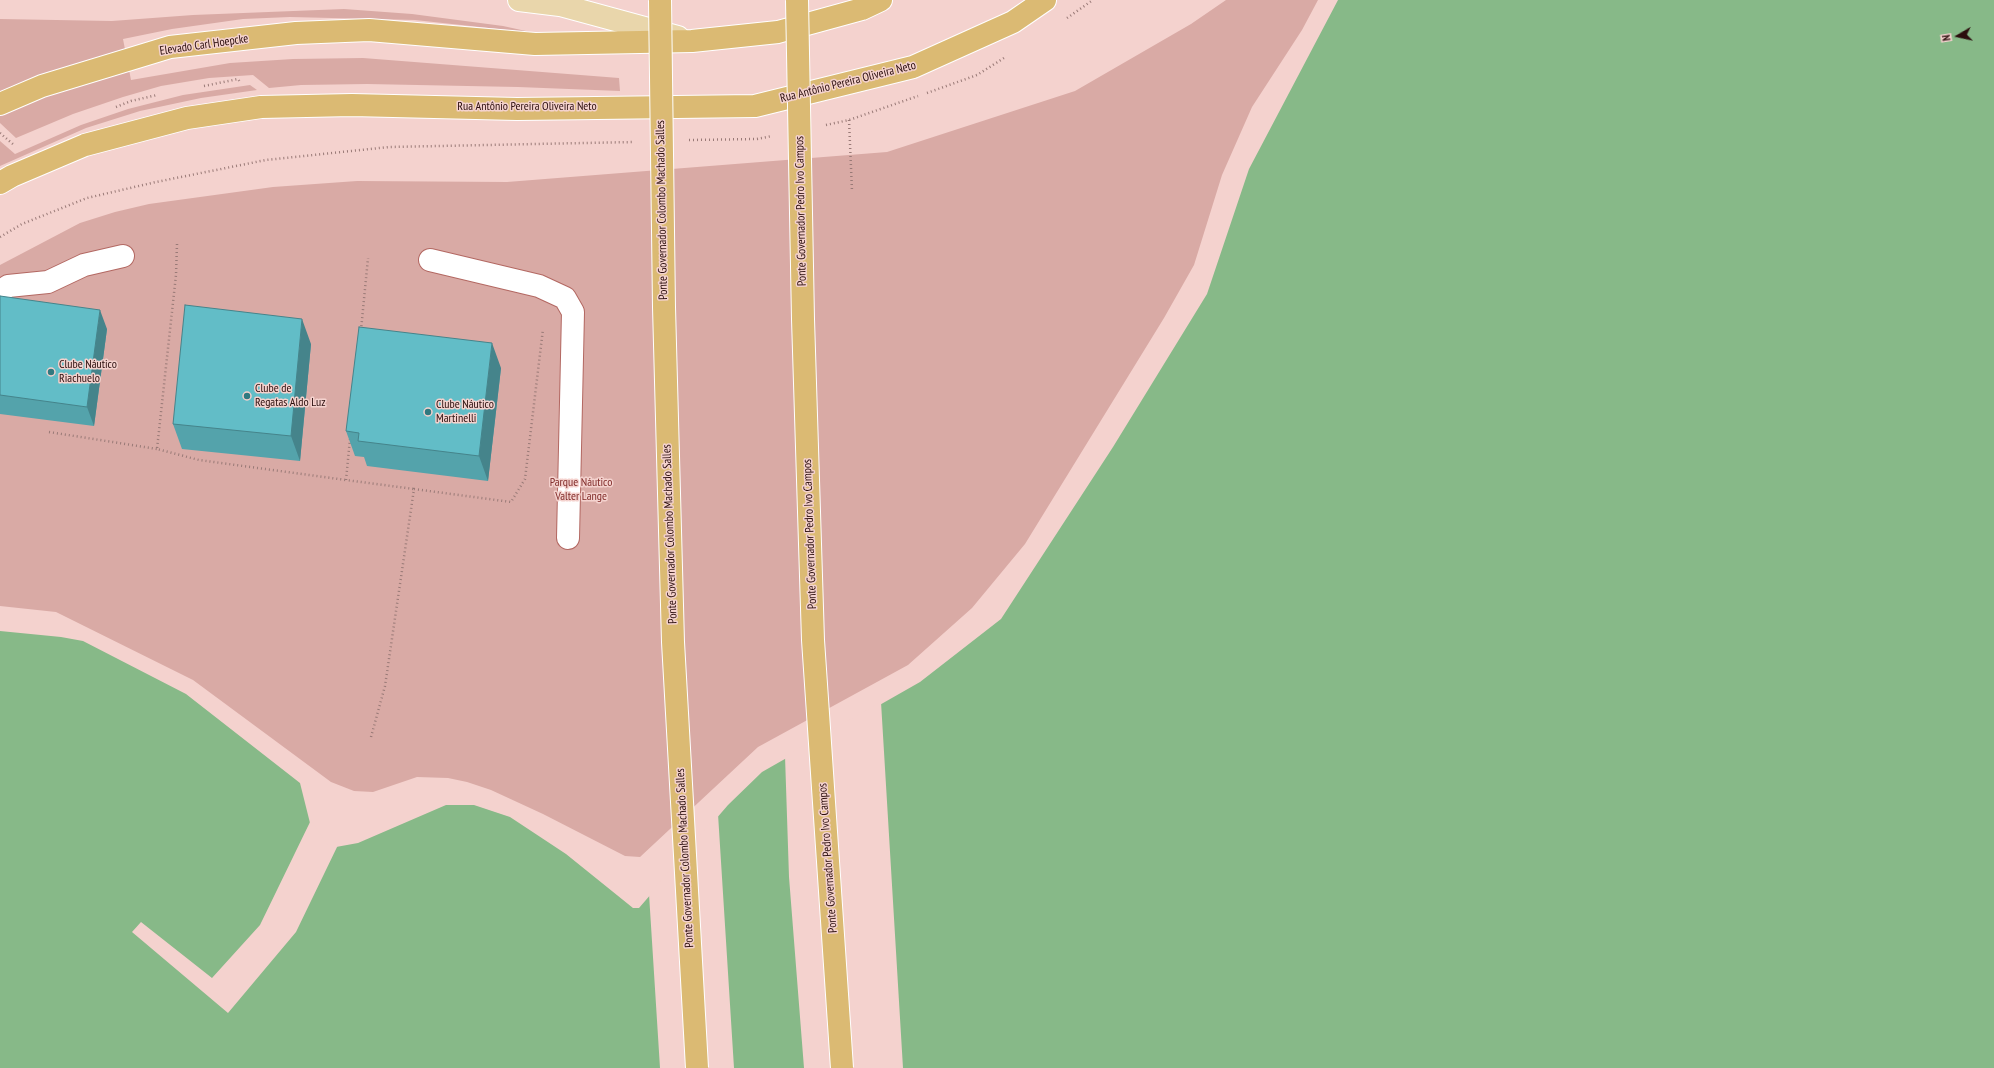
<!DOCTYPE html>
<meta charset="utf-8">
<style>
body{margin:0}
#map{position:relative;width:1994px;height:1068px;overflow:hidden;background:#f4d2ce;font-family:"PT Sans Narrow",sans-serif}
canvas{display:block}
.north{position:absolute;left:1938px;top:16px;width:40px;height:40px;-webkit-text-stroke:3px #f4d2ce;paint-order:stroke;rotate:261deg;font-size:11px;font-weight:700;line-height:16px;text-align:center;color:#2b0e0d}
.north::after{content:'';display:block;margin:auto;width:14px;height:18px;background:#2b0e0d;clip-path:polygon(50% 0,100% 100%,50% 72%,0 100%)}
</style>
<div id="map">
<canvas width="1994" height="1068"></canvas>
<div class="north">N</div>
</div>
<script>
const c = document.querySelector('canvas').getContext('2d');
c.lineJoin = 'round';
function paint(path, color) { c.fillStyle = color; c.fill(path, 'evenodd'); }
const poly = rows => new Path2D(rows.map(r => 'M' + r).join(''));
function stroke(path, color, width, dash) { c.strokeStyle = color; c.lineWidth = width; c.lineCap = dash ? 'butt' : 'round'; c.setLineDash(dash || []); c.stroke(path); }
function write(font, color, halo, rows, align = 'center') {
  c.font = font + ' "PT Sans Narrow",sans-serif'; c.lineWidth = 3; c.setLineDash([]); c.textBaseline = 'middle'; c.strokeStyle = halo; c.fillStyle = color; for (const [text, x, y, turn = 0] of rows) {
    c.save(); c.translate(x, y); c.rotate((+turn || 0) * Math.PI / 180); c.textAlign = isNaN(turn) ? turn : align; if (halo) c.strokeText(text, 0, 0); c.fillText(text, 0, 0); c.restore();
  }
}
paint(poly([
 [1226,0,1318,0,1302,30,1252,107,1222,175,1194,265,1164,318,1025,544,972,608,908,665,758,747,640,857,625,856,543,814,491,790,467,782,448,778,417,777,373,792,354,791,331,782,193,680,56,612,0,606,0,265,80,223,115,212,149,204,273,187,357,181,507,182,887,152,1075,91,1191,24],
 [344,9,412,14,503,26,535,33,415,20,290,17,243,19,172,29,123,39,131,80,230,63,293,59,363,58,619,78,620,91,518,87,367,84,301,85,269,88,253,75,209,78,161,86,123,97,73,114,16,138,0,123,0,19,112,21,193,15],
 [250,85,257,90,201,98,140,111,86,128,0,166,0,141,15,154,81,125,128,109,183,95]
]), '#d9aaa5');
paint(poly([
 [1338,0,1994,0,1994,1068,0,1068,0,631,61,637,83,641,186,694,300,783,310,823,326,846,336,847,358,843,446,805,474,805,510,817,566,854,633,908,639,908,728,805,762,772,920,682,1001,619,1113,447,1207,294,1249,169]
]), '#87b988');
paint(poly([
 [881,702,903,1068,804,1068,789,877,785,756],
 [718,814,734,1068,660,1068,649,894],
 [311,820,327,844,338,845,296,932,228,1013,132,932,141,922,212,978,260,925]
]), '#f4d2ce');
const minor = poly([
 [430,260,539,286,565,298,573,312,568,538],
 [0,292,8,286,48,282,84,265,123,256]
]);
const major = poly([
 [519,0,560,5,678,37]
]);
const highway = poly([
 [0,104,42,86,170,47,296,33,369,30,535,44,692,41,778,32,862,9,881,0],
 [0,183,12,176,85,145,187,118,261,107,352,105,517,109,755,106,913,67,1013,22,1045,0]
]);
stroke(minor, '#b36862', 24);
stroke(major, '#fff', 24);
stroke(highway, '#fff', 24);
stroke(poly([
 [1067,18,1093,0],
 [204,86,238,79,240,82],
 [927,93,977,75,1004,58],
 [116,107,131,101,157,95],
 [849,120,852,191],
 [826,125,849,120,918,96],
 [0,133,14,145],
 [689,140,757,139,772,136],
 [0,237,22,224,87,198,156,182,266,160,389,147,634,142],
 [177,244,176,275,157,449,199,460,346,480],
 [361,330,368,258],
 [49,432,157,449],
 [350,439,346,480,414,489],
 [371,737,385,686,414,489,511,502,525,479,543,329]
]), '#997a77', 2.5, [1, 3]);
stroke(minor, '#fff', 22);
stroke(major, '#e9d6ab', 22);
stroke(highway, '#dbba73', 22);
const highwayBridge = poly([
 [660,0,664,307,673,642,697,1068],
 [797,0,803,319,813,640,842,1068]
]);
stroke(highwayBridge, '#fff', 24, []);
stroke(highwayBridge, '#dbba73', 22);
paint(poly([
 [0,296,107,329,94,426,0,414],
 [311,344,300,461,182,449,173,424],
 [501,368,488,481,367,466,364,457,355,456,346,431]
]), '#54a3ab');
paint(poly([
 [100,310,107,329,94,426,87,407],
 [302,319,311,344,300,461,291,436],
 [492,343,501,368,488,481,479,456]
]), '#45848b');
const building = poly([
 [0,296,100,310,87,407,0,395,0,296],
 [185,305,302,319,291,436,173,424,185,305],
 [359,327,492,343,479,456,358,441,359,433,346,431,359,327]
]);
paint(building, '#62bdc7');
stroke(building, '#45848b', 1);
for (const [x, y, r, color] of [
 [51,372,4,"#307980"],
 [247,396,4,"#307980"],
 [428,412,4,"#307980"]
]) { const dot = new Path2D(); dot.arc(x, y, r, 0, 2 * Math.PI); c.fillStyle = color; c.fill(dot); stroke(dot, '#f4d2ce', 1.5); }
write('12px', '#2b0e0d', '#f4d2ce', [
 ["Elevado Carl Hoepcke",204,45,-8],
 ["Rua Antônio Pereira Oliveira Neto",848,82,-14],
 ["Rua Antônio Pereira Oliveira Neto",527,107],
 ["Ponte Governador Colombo Machado Salles",662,210,-91],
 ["Ponte Governador Pedro Ivo Campos",801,211,-91],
 ["Ponte Governador Colombo Machado Salles",670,534,-92],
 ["Ponte Governador Pedro Ivo Campos",810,534,-92],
 ["Ponte Governador Colombo Machado Salles",685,858,-93],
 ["Ponte Governador Pedro Ivo Campos",828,858,-94]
]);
write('12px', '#2b0e0d', '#f4d2ce', [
 ["Clube Náutico",59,365],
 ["Riachuelo",59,379],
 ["Clube de",255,389],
 ["Regatas Aldo Luz",255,403],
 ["Clube Náutico",436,405],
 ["Martinelli",436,419]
], 'left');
write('12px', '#812c2a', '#f4d2ce', [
 ["Parque Náutico",581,483],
 ["Valter Lange",581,497]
]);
</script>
